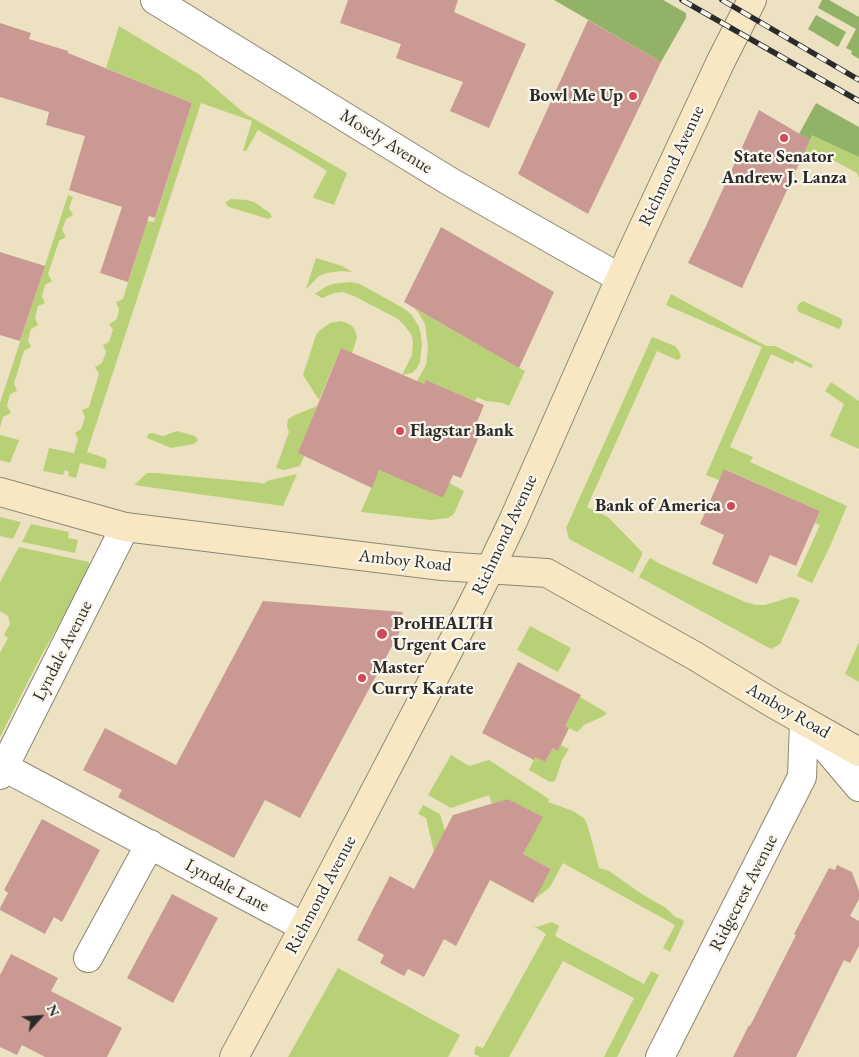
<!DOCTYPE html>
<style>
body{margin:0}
#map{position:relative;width:859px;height:1057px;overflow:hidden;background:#ece2c1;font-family:"EB Garamond",serif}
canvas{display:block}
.north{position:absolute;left:15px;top:992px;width:50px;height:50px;-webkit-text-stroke:4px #fbf7ec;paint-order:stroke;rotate:64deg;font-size:14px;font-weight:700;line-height:20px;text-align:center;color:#2b2b2b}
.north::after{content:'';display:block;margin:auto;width:18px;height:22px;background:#2b2b2b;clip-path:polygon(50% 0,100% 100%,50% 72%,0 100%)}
</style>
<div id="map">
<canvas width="859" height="1057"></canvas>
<div class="north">N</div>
</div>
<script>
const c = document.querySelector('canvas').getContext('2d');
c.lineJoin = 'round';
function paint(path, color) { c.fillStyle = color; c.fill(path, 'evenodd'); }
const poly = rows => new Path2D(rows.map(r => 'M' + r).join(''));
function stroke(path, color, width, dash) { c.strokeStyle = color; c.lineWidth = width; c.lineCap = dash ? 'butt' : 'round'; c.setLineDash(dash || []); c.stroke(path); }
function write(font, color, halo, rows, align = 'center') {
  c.font = font + ' "EB Garamond",serif'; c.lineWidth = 4.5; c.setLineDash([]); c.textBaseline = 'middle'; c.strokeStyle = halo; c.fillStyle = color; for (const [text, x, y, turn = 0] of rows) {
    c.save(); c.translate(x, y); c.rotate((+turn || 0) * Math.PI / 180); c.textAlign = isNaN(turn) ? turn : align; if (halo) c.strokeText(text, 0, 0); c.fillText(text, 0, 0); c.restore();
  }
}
paint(poly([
 [119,26,200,75,244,113,347,173,334,205,314,198,313,197,327,171,298,153,258,130,246,151,243,151,252,121,201,103,87,452,105,458,107,461,105,469,80,463,76,478,68,476,69,472,65,470,63,475,43,471,49,448,74,453,78,439,75,433,81,429,85,417,82,410,89,407,99,374,95,367,102,363,106,352,103,345,109,342,113,330,109,324,116,320,118,315,119,309,116,302,123,299,147,221,154,222,192,103,106,68],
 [812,134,859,157,859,178,857,173,833,160,829,164,804,152],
 [68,195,73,197,69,208,73,215,66,219,62,230,66,237,59,241,48,274,52,281,45,285,42,296,45,303,38,306,35,318,38,325,31,329,28,340,31,347,24,351,14,383,17,391,10,394,7,406,11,413,3,417,0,428,0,403],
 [231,199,247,200,254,202,270,213,272,217,268,219,229,207,226,204,226,202],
 [316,258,342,266,352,272,341,271,327,273,319,276,306,289],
 [350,282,360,284,403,308,412,315,419,327,421,335,422,345,420,362,417,368,412,373,402,375,412,355,413,341,411,334,404,325,398,319,354,296,343,292,334,293,322,298,315,294,325,287,333,284],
 [671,294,766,346,775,346,813,365,811,368,795,360,793,364,771,354,730,447,753,457,750,462,847,506,831,544,812,583,797,576,820,525,815,523,820,511,725,469,719,480,706,475,762,347,666,305],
 [803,301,842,319,842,324,839,329,799,312,797,309,799,304],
 [414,308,525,371,509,406,503,403,486,401,477,397,475,401,426,380,423,387,416,383,426,365,428,349,425,324,418,312],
 [341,321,347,323,352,326,355,330,357,338,352,353,341,348,319,400,303,375,316,335,319,331,330,323],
 [652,337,675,346,679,351,681,358,677,360,657,351,587,507,608,517,642,552,642,555,633,573,569,539,566,528],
 [831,382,859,401,859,449,830,436,844,404,825,391],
 [317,406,299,453,304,456,300,466,284,470,276,468,289,432,287,426,288,419,295,415],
 [177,431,195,436,198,440,194,444,171,448,147,438,148,434,152,433,163,436],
 [0,435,19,440,10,463,0,460],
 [379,470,443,498,449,483,464,491,454,514,448,518,431,520,361,512],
 [147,473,155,473,262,483,264,484,267,481,275,479,297,474,283,506,134,485],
 [0,517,21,522,13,539,0,536],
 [31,524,69,532,68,538,78,540,75,553,22,542],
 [19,547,89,562,88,574,41,656,0,737,0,653,8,638,4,635,10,624,8,616,0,611,0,582],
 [651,558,660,564,745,602,756,605,765,605,791,597,796,598,800,600,780,644,771,649,639,577,649,559],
 [530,626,571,648,558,672,517,650],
 [859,642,859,682,845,674],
 [580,697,607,713,604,716,584,725,577,732,565,726],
 [561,745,569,749,562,760,556,779,554,781,552,782,548,781,529,770,535,757,545,762,553,748,558,751],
 [451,755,469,766,489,760,549,799,548,802,573,811,584,818,587,824,590,834,599,868,609,871,642,894,666,908,675,917,683,920,684,922,670,952,663,948,675,925,563,863,550,887,535,899,551,869,523,854,542,817,508,799,492,804,489,795,451,808,428,795],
 [423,805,440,814,445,831,434,852,426,818,418,814],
 [552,922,559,926,555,936,644,984,651,971,659,975,617,1057,604,1057,634,998,563,961,509,1057,480,1057,474,1054,476,1046,483,1048,546,934,532,925,537,927],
 [338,968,460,1035,448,1057,288,1057]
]), '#b8d176');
paint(poly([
 [554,0,663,0,686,13,686,18,661,62],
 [822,0,829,0,859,17,859,59,851,54,852,51,846,48,856,29,818,8],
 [816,15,846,32,838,47,808,29],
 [816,103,859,127,859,157,812,135,810,140,799,134]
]), '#92b367');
paint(poly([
 [348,0,458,0,454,12,526,44,489,128,450,111,463,82,396,58,401,44,340,23],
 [588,20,661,62,588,214,518,174],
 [0,23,31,33,29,39,68,51,68,53,192,103,155,218,149,216,128,282,100,273,122,207,69,190,85,136,46,125,49,112,0,97],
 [759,110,810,140,742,288,688,263,706,226],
 [441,227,554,292,519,368,404,302],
 [0,252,45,266,20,341,0,335],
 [341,348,424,384,426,380,484,405,474,429,481,432,461,478,453,475,443,498,379,470,372,488,298,453],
 [724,469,820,511,796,566,770,555,757,584,712,564,724,535,700,524],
 [263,601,403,612,401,617,406,620,300,818,265,800,234,858,118,797,122,790,83,770,105,728,176,765],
 [518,662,581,695,565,726,569,728,558,751,553,748,545,762,535,757,534,760,482,733],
 [508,799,543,817,523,854,551,869,533,903,490,880,456,946,444,939,424,977,408,969,404,976,380,963,384,955,357,940,390,876,414,889,453,815],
 [42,819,100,850,62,922,54,917,45,934,0,910,0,908,8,893,4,890],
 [837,865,852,872,859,891,859,899,850,916,859,921,859,946,850,963,844,960,796,1057,733,1057,749,1025,750,1026,796,935,794,934,829,868,835,870],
 [172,894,218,918,173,1003,127,978],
 [11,954,58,978,51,991,122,1028,107,1057,45,1057,22,1045,17,1055,0,1047,0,975]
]), '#cb9993');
const minor = poly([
 [155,0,449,181,620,278],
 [804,722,859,787],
 [4,767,304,927],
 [0,775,125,527],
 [88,958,150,844],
 [660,1057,802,777,804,722]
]);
const secondary = poly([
 [0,492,125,527,442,566,547,573,695,656,774,704,859,752],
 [234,1057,304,927,469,611,490,569,513,521,631,254,721,61,752,0]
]);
stroke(minor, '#8c8676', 30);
stroke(secondary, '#8c8676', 30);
stroke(minor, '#fff', 28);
stroke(secondary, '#f7e8c3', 28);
const rail = poly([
 [682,0,859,101],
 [722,0,859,80]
]);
stroke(rail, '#2b2b2b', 5.5);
stroke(rail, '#fbf7ec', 4, [11]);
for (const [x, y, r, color] of [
 [633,96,5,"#d1495b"],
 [784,138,5,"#d1495b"],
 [400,431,5,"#d1495b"],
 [731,506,5,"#d1495b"],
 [382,634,6,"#d1495b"],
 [362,678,5,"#d1495b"]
]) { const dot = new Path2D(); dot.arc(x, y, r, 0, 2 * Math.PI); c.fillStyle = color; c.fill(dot); stroke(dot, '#fbf7ec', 2); }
write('bold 18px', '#2b2b2b', '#fbf7ec', [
 ["Bowl Me Up",623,96,"right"],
 ["State Senator",784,157,"center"],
 ["Andrew J. Lanza",784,178,"center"],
 ["Flagstar Bank",410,431],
 ["Bank of America",721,506,"right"],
 ["ProHEALTH",393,624],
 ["Urgent Care",393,645],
 ["Master",372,668],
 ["Curry Karate",372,689]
], 'left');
write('18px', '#2b2b2b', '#fbf7ec', [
 ["Mosely Avenue",386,142,32],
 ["Richmond Avenue",672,166,-65],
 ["Richmond Avenue",505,535,-65],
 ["Amboy Road",405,561,6],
 ["Lyndale Avenue",63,651,-63],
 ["Amboy Road",788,711,30],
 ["Lyndale Lane",227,886,28],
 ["Ridgecrest Avenue",744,893,-63],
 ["Richmond Avenue",321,895,-62]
]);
</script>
